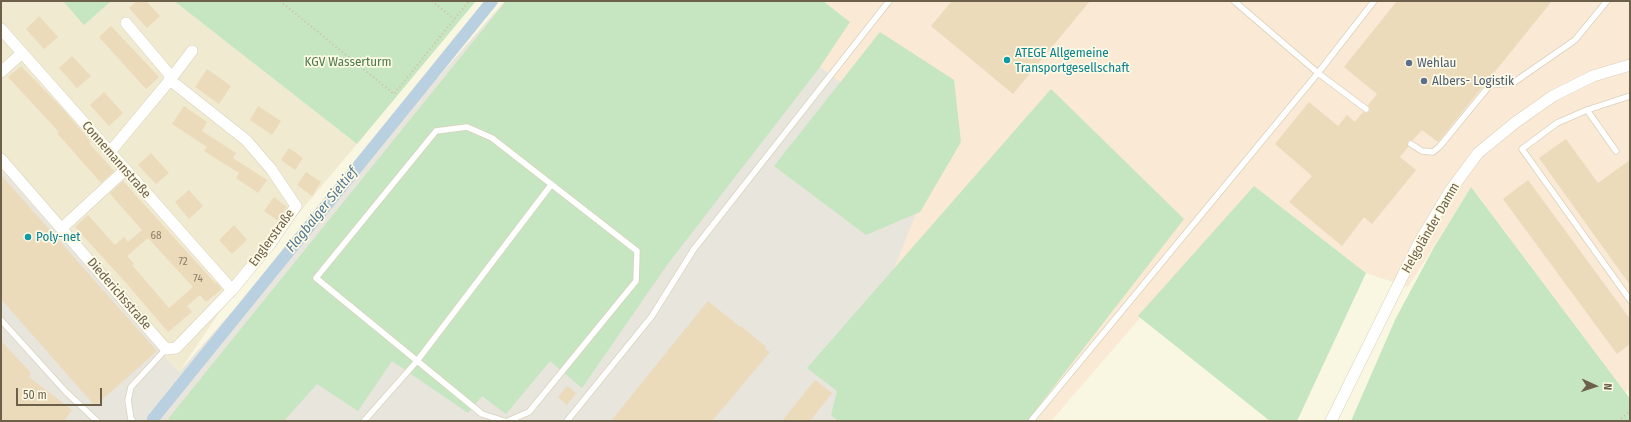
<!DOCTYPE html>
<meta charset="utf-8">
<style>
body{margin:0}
#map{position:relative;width:1631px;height:422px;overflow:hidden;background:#f9f6e1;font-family:"Fira Sans Condensed",sans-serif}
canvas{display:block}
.frame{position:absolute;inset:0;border:2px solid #6d604b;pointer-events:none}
.north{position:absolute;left:1575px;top:366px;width:40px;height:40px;-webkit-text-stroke:3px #fdfae6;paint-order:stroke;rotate:93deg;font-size:11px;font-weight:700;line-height:16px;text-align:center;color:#6d604b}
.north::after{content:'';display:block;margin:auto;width:14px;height:18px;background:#6d604b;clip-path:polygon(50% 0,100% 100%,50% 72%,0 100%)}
.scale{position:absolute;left:16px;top:388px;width:86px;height:18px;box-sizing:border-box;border:2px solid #6d604b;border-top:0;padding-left:5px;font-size:12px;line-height:14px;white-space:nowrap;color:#6d604b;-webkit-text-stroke:3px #fdfae6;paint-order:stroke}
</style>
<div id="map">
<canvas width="1631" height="422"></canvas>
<div class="frame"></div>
<div class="north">N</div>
<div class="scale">50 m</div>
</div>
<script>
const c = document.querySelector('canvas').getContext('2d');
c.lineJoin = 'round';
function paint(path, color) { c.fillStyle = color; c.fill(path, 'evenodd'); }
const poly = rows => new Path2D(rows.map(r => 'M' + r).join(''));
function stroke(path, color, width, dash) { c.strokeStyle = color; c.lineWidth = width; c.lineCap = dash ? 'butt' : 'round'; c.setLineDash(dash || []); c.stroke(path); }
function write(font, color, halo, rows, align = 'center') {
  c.font = font + ' "Fira Sans Condensed",sans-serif'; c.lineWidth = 3.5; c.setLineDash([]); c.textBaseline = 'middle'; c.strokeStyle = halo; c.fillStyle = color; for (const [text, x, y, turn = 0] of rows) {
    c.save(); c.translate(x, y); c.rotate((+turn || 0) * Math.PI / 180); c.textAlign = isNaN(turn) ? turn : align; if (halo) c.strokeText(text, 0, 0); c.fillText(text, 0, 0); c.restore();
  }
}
paint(poly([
 [1,1,174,1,357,144,235,289,179,372,1,170]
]), '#f0ead0');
paint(poly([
 [823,1,1630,1,1630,389,1625,392,1471,187,1408,287,1366,273,1254,186,1051,421,895,421,820,67,850,22]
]), '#f9e9d5');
paint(poly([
 [505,1,738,1,820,67,939,157,841,399,895,421,1,421,1,169,179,372]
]), '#e8e5dc');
paint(poly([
 [63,1,111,1,84,25],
 [174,1,476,1,357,144],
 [506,1,823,1,850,22,820,67,667,265,582,388,550,361,506,414,482,396,468,413,392,361,358,411,317,384,284,421,173,421,168,419],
 [880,32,954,80,961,142,920,212,866,235,774,166],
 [1051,89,1184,219,1027,421,838,421,831,415,837,391,807,368],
 [1254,186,1366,273,1297,421,1270,421,1138,316],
 [1471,187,1625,392,1630,399,1630,421,1351,421,1395,320,1433,249]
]), '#c6e5c1');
stroke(poly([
 [153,419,492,1]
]), '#b8d0e0', 12);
paint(poly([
 [137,1,146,1,160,16,147,28,129,8],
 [952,1,1090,1,1013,94,931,26],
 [1397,1,1552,1,1438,142,1422,130,1413,140,1408,141,1408,147,1400,157,1416,170,1372,224,1364,217,1342,246,1289,202,1312,176,1275,144,1309,102,1338,126,1347,115,1355,122,1363,112,1366,113,1369,112,1370,109,1368,105,1377,94,1344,67],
 [39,16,58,37,44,49,26,29],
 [111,26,159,77,146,89,99,37],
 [72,56,91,76,77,88,59,68],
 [21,66,62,108,91,142,89,143,114,171,101,183,57,133,59,132,8,77],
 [207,69,231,86,219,104,195,87],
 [104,92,123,113,109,126,90,105],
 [184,106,207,122,202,131,236,153,233,158,267,180,258,193,236,178,239,173,204,151,207,147,172,124],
 [258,106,281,121,272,135,250,120],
 [1566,139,1598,183,1630,160,1630,285,1539,158],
 [289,148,303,158,295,170,281,160],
 [151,153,169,173,156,184,138,165],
 [306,172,321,182,312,196,297,185],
 [1,175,157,351,95,406,1,299],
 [1528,180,1630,319,1630,344,1617,354,1503,199],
 [123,181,215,283,216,282,222,289,206,302,200,295,187,306,192,312,168,332,127,284,75,227,88,215,114,244,116,244,124,237,128,242,142,230,111,195,110,193],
 [148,238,193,287,169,308,132,265,134,264,127,256],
 [189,190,203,206,189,219,175,202],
 [274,197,287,207,277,220,264,211],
 [234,225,247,240,232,254,219,240],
 [708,301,740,327,741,326,766,347,765,349,770,352,712,421,611,421],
 [1,341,31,373,29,377,72,410,64,421,1,421],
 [815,380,832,393,810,421,782,421],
 [567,386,576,393,567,405,558,397]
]), '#ecdbbb');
const service = poly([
 [1234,1,1318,73,1366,109],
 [1630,96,1587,110,1557,123,1522,149,1630,300],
 [1587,110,1616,151],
 [1411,144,1422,151,1433,152,1440,146,1490,85,1513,83,1575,40,1607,1],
 [1,320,66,392,97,421],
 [133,421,131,419,128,400,131,387,166,349],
 [364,421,417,361,551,185],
 [504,421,482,414,316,278,436,131,467,127,492,138,637,251,636,281,529,412,508,421],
 [567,421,652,316,694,249,889,1],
 [1031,421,1318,73,1374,1]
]);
const minor = poly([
 [1,29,232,290],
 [1,72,22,53],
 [110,152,170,80,192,51],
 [1,159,166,349,176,348,232,290,270,244,296,206,271,169,246,140,170,80,169,74,126,23],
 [62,228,125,170],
 [1331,421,1420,241,1450,191,1478,153,1516,122,1553,96,1593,76,1630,65]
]);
stroke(service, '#d9d2bc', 7);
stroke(minor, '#d9d2bc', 12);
stroke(poly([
 [280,1,394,94,469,1],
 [432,1,454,19],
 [1618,421,1630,411]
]), '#d0bf9f', 2, [1, 3]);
stroke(service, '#fff', 5.5);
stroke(minor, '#fff', 11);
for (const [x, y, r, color] of [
 [1007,60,4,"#0f9aa8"],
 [1409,63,4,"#5c6f8a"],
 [1424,81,4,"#5c6f8a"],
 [28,237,4,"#0f9aa8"]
]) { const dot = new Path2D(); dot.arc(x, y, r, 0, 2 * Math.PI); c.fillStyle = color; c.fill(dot); stroke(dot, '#fdfae6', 1.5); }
write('11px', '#8d7f67', null, [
 ["68",156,236],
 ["72",183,262],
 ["74",198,279]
]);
write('13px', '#0d838f', '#fdfae6', [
 ["ATEGE Allgemeine",1015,53],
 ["Transportgesellschaft",1015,68],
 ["Poly-net",36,237]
], 'left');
write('13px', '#4b7d4a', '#fdfae6', [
 ["KGV Wasserturm",348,62]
]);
write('13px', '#4e5e75', '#fdfae6', [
 ["Wehlau",1417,63],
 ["Albers- Logistik",1432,81]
], 'left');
write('13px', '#6d604b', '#fdfae6', [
 ["Connemannstraße",116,160,49],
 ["Helgoländer Damm",1431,228,-60],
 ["Englerstraße",272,238,-54],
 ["Diederichsstraße",119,294,49]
]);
write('italic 14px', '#507692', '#fdfae6', [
 ["Flagbalger Sieltief",322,210,-51]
]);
</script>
